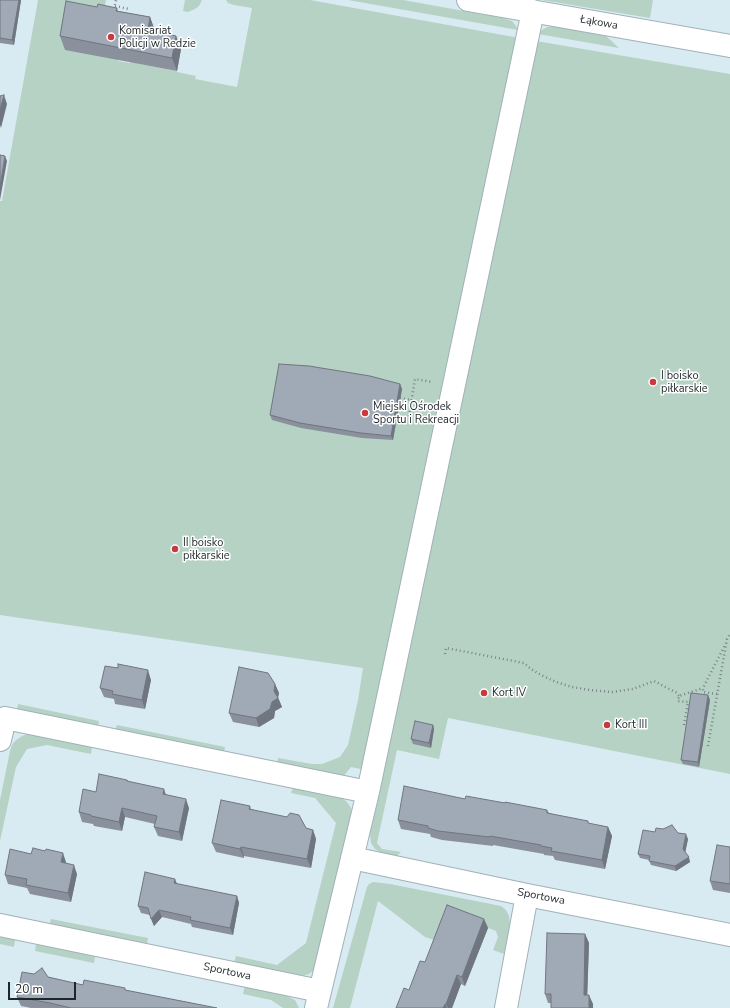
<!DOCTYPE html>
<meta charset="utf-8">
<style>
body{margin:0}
#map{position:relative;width:730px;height:1008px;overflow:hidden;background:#d9ebf2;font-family:"Nunito Sans",sans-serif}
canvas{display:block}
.scale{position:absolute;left:8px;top:982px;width:68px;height:18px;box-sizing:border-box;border:2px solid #1f2629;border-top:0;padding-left:5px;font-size:12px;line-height:14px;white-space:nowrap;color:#1f2629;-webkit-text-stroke:3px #fff;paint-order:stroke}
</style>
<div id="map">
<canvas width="730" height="1008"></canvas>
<div class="scale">20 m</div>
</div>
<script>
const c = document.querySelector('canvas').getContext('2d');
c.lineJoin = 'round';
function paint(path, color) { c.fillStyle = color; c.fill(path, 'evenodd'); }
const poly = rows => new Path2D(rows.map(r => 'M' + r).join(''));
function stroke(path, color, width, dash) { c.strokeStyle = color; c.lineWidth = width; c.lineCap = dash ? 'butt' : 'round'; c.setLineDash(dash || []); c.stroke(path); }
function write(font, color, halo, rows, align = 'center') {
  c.font = font + ' "Nunito Sans",sans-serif'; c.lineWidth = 3; c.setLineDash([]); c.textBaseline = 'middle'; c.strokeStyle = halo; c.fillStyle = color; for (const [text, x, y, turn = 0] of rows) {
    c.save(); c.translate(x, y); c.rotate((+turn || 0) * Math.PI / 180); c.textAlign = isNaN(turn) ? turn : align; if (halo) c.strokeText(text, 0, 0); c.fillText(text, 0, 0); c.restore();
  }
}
paint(poly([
 [38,0,106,0,102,20,118,61,130,63,131,62,177,71,177,72,196,76,195,79,237,87,252,8,234,5,228,3,226,0,310,0,536,41,730,74,730,774,448,718,439,759,397,750,377,843,382,849,401,852,397,856,380,852,375,849,371,843,370,834,381,787,365,770,351,767,341,779,277,763,278,758,312,764,322,764,340,757,348,745,358,700,363,668,0,615,0,201,2,201],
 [185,0,202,0,199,6,195,9,188,12,183,11],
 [348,0,403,0,503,18,512,21,516,26,518,30],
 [542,0,653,0,650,18],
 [556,26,606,36,619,48,538,34,542,30,547,27],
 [18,704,99,721,98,727,17,710],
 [117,725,225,747,224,752,115,730],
 [31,733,90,746,92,748,91,754,47,745,27,749,16,767,0,841,0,800,10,751,12,745,15,741,22,736],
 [296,787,342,798,347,802,351,808,352,816,316,966,313,971,309,974,301,976,234,963,236,956,277,965,306,943,336,823,315,798,291,793,292,790],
 [373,882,390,884,501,906,506,910,509,916,510,925,504,954,493,950,498,937,496,931,488,928,440,942,425,937,378,901,350,1008,333,1008,367,887,369,884],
 [51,919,148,938,147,944,49,928],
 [0,935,13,937,15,941,14,947,0,944],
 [40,942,93,954,95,957,94,963,35,951,36,945],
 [245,985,269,990,287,996,295,1000,299,1008,283,1008,271,1000,243,994]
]), '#b5d2c4');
const minor = poly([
 [468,0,730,46],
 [0,740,5,718,368,792],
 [352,858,527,895,730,935],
 [0,925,320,991],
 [316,1008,368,792,533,11],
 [506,1008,527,895]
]);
stroke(minor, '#a1b1b9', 24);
stroke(poly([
 [115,6,129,9],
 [114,9,116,0],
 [400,398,411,400],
 [409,416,415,379,432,382],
 [445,654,446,648,524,663,531,669,541,675,556,682,572,687,590,690,612,692,633,689,654,681,677,693,679,696],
 [717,694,703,692,703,688,726,643],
 [684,725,688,702,678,701,679,696,703,688],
 [708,746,727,639,730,634]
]), '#788489', 2.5, [1, 3]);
stroke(minor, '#fff', 22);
paint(poly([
 [0,0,21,0,14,45,0,43],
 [97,7,117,8,118,11,150,17,155,31,176,36,181,49,177,71,65,50,60,36],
 [400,384,402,389,393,440,362,438,301,428,272,420,270,415],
 [118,668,151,680,145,709,115,704,114,699,104,697,100,688],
 [275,684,279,693,278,697,282,707,275,711,274,718,259,727,233,722,229,713],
 [710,700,699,767,683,764,681,760],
 [433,725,434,729,431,748,413,744,411,739],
 [127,780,128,781,166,794,189,808,182,841,158,836,154,827,155,824,125,817,122,831,94,826,93,824,82,822,79,812,96,792],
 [465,799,505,803,547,810,549,813,589,824,608,827,612,836,605,869,555,860,553,856,544,855,544,854,493,845,493,846,442,840,431,837,430,834,401,829,398,820],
 [250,806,251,809,306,828,313,830,316,839,311,868,244,856,244,858,216,852,212,843],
 [655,832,678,833,688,839,685,852,690,862,676,871,651,865,649,860,640,858,638,854],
 [730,847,730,893,713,890,710,881],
 [66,862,66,863,77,874,71,902,30,894,27,888,8,884,5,875],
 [177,884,237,896,239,903,233,935,192,927,191,924,162,917,154,926,150,915,141,913,138,906],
 [484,919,488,928,465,986,461,984,452,1008,396,1008,409,990,425,962],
 [585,934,589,943,587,995,593,1004,548,1003,545,994],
 [48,977,83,985,125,990,217,1008,31,1008,21,1006,17,997]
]), '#8a919d');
paint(poly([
 [19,0,21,0,14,45,12,40],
 [150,17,155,31,153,43,148,30],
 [176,36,181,49,177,71,172,58],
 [4,95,7,104,1,128,0,125,0,110],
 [5,156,7,161,0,200,0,186],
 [400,384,402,389,393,440,391,436],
 [148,670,151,680,145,709,142,700],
 [275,684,279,693,278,698,282,707,275,711,274,718,259,727,256,718,274,691],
 [708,695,710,700,699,767,698,762],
 [433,725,434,729,431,748,429,743],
 [164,789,167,798,163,794],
 [186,799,189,808,182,841,179,832],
 [122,808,125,817,122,831,119,822],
 [608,827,612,836,605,869,602,860],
 [313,830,316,839,311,868,307,859],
 [686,834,688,839,685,854,683,849],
 [241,847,244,856,244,858,240,849],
 [63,853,66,862,64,871,61,862],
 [689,857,690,862,676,871,675,866],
 [74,865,77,874,71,902,68,893],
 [175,879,178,886,174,883],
 [237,896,239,903,233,935,230,928],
 [159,910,162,917,154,926,151,919],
 [484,919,488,928,465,986,462,977],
 [585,934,589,943,587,1004,584,995],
 [457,975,461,984,452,1008,448,1008,446,1004],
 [589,995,593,1004,593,1008,589,1008],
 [445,1004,447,1008,443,1008]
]), '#70767f');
const building = poly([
 [0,0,19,0,12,40,0,38,0,0],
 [66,1,97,7,98,4,107,6,117,8,116,11,150,17,148,30,176,36,172,58,60,36,66,1],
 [4,95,0,110,0,96,4,95],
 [0,155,5,156,0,186,0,155],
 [279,364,309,366,370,376,400,384,391,436,361,433,300,423,270,415,279,364],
 [118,664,148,670,142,700,112,694,113,691,100,688,105,666,118,668,118,664],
 [239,667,268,673,275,684,274,691,278,698,272,702,270,709,256,718,229,713,239,667],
 [691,693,708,695,698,762,681,760,691,693],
 [415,721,433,725,429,743,411,739,415,721],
 [99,774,127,780,127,781,164,789,163,794,186,799,179,832,154,827,157,816,122,808,119,822,91,816,91,815,79,812,83,789,96,792,99,774],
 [404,786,465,799,466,796,505,803,505,802,547,810,547,813,588,821,588,823,608,827,602,860,551,851,552,848,541,846,541,845,490,836,489,837,438,831,428,828,428,826,398,820,404,786],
 [221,800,250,806,249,809,287,817,290,813,299,815,306,828,313,830,307,859,241,847,240,849,212,843,221,800],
 [672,825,678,833,686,834,683,849,689,857,675,866,649,861,650,856,638,854,643,830,655,832,656,828,663,829,672,825],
 [717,845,730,847,730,884,710,881,717,845],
 [33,848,45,851,46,849,63,853,61,862,74,865,68,893,26,885,27,879,5,875,10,849,31,854,33,848],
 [145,872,175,879,174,883,237,896,230,928,190,920,191,917,159,910,151,919,148,908,138,906,145,872],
 [447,905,484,919,462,977,457,975,446,1004,445,1004,443,1008,396,1008,404,988,409,990,420,961,425,962,447,905],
 [547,933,585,934,584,995,589,995,589,1008,551,1008,551,994,545,994,547,933],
 [42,968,48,977,83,985,84,980,125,988,125,990,217,1008,71,1008,50,1003,17,997,22,972,34,974,42,968]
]);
paint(building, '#a0a9b6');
stroke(building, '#70767f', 1);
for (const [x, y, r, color] of [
 [111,37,4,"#c93a3f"],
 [653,382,4,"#c93a3f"],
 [365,413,4,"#c93a3f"],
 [175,549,4,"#c93a3f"],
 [484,693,4,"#c93a3f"],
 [607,725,4,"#c93a3f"]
]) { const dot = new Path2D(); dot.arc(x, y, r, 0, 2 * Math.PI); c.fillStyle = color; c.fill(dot); stroke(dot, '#fff', 1.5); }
write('11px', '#1f2629', '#fff', [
 ["Łąkowa",599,23,10],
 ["Sportowa",541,897,11],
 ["Sportowa",227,972,12]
]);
write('11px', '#1f2629', '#fff', [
 ["Komisariat",119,31],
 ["Policji w Redzie",119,44],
 ["I boisko",661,376],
 ["piłkarskie",661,389],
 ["Miejski Ośrodek",373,407],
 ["Sportu i Rekreacji",373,420],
 ["II boisko",183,543],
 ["piłkarskie",183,556],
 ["Kort IV",492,693],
 ["Kort III",615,725]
], 'left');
</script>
